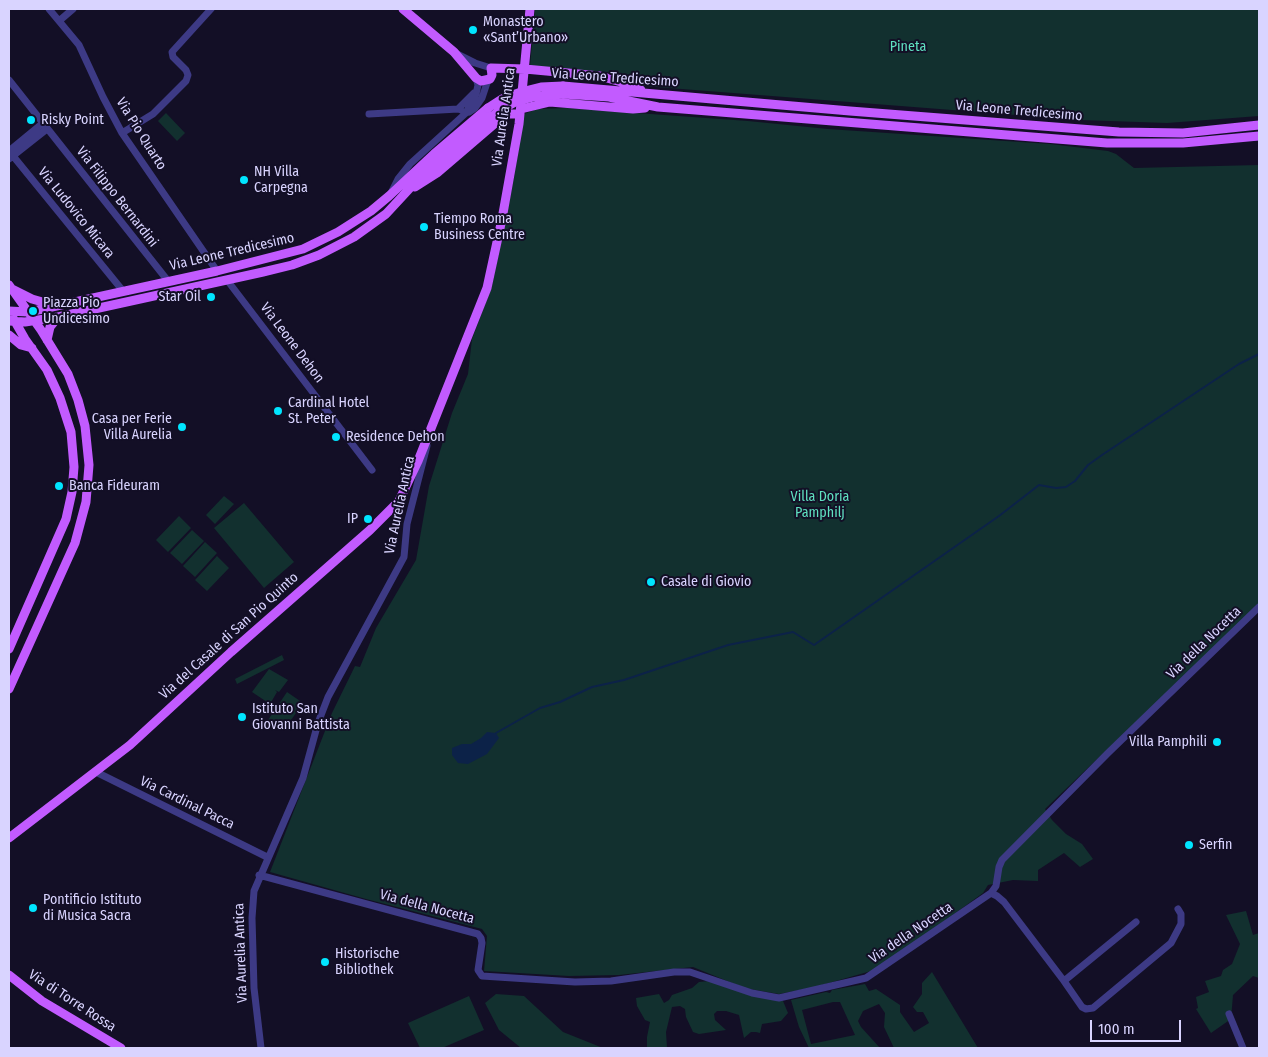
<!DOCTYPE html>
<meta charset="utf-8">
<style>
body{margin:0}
#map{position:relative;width:1268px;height:1057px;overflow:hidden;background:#130f26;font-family:"Fira Sans Condensed",sans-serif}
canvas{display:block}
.frame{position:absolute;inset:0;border:10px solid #d9d4ff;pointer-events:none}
.scale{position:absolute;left:1090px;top:1020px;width:91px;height:22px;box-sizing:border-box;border:2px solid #d9d4ff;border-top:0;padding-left:6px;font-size:15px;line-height:18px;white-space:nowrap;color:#d9d4ff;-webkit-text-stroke:4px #130f26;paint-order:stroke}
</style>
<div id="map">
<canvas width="1268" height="1057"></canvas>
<div class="frame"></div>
<div class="scale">100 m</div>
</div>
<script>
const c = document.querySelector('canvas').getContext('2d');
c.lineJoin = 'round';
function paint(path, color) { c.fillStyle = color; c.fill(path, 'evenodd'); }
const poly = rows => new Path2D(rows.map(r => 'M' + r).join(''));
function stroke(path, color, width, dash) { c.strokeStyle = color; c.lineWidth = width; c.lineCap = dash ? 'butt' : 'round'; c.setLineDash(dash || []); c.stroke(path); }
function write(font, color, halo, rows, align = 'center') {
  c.font = font + ' "Fira Sans Condensed",sans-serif'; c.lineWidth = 4; c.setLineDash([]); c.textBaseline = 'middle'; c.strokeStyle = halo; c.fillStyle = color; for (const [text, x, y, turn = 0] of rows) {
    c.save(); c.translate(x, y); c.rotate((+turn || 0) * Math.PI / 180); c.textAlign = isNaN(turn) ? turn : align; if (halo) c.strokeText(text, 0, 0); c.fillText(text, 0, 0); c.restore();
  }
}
paint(poly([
 [535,9,1259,9,1259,116,1167,123,1081,120,643,86,607,72,530,66],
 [567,108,748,121,828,129,1050,144,1108,151,1116,154,1134,168,1259,165,1259,604,1045,809,1052,820,1066,834,1082,844,1093,859,1080,867,1064,853,1038,870,1038,881,1013,880,988,885,983,893,878,969,815,987,779,994,744,988,693,967,619,975,569,976,484,971,487,936,482,929,366,899,270,872,332,713,355,666,360,667,376,628,416,560,429,486,452,413,468,374,472,339,492,286,514,178,524,114,537,109],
 [166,113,185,133,177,141,158,121],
 [224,496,234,504,215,524,206,515],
 [244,503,294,562,264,588,214,528],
 [179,516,191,528,168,552,156,540],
 [192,530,204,541,182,564,170,553],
 [205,542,217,553,195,577,183,566],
 [217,556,229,568,207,591,195,580],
 [282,655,284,660,237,684,235,679],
 [269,669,288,680,279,692,275,690,277,692,270,704,252,692],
 [287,692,303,703,284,730,268,720],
 [1246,911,1253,935,1259,933,1259,978,1253,976,1233,995,1231,1019,1211,1033,1196,1009,1198,1008,1196,997,1209,992,1205,981,1221,976,1223,970,1232,964,1240,944,1226,915],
 [932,972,978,1048,894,1048,884,1027,885,1013,879,1004,863,1011,858,1021,861,1027,880,1048,809,1048,799,1027,791,1000,826,992,830,993,832,990,865,984,869,991,876,989,900,1005,900,1012,914,1032,929,1023,923,1012,917,1012,913,1007,922,994,922,983],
 [833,1002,840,1002,855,1035,811,1044,802,1010],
 [709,981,783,1001,788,1013,781,1021,762,1024,760,1033,756,1032,751,1032,744,1038,739,1015,726,1011,717,1011,714,1014,715,1020,726,1030,699,1034,693,1032,686,1017,685,1009,680,1006,672,1007,666,1032,667,1048,647,1048,647,1037,650,1022,645,1020,637,1006,636,998,659,994,664,1003,669,1000,672,995,692,988,699,982],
 [496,994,524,996,563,1032,603,1048,521,1048,499,1030,485,1003],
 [469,996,484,1030,442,1048,420,1048,408,1023]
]), '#12302f');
paint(poly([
 [487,732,496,733,499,738,487,754,468,764,458,763,452,755,452,748,462,744,471,744,481,738]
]), '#0c2248');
stroke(poly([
 [496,733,540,708,560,702,592,687,624,680,728,645,793,632,814,645,999,516,1039,485,1056,488,1066,487,1075,481,1088,465,1102,455,1239,364,1259,354]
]), '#0c2248', 2);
stroke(poly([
 [49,9,79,45,103,97,122,133,217,271],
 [59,21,73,9],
 [457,54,475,63,491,68],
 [9,80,168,281],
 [461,110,458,109,474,93],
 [469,112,475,108,482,98,488,80],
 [369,114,458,109],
 [122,133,153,114,186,81,188,75,186,70,173,57,172,52,211,9],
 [9,151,123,291],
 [9,151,43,123],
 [9,159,47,129],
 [392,191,398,179,410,164,466,113,476,94,478,85,476,78],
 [227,280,372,470],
 [96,772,267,857],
 [259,875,478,934,481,938,482,943,478,970,482,976,575,982,611,981,674,972,690,972,752,993,779,998,866,978,991,893,996,886,999,867,1002,860,1108,753,1259,607],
 [991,893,997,896,1004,902,1064,981,1082,1007,1086,1009,1093,1008,1171,943,1181,924,1181,914,1178,909],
 [1064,981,1136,922],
 [1229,1014,1243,1048],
 [261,1048,254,988,252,918,254,891,303,778,318,723,328,697,404,557,407,524,427,446]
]), '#3d3a85', 7);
stroke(poly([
 [403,9,454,52,476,78,481,81,490,79,492,75,491,68,525,69,600,76,621,82,641,90],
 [563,86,850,111,1119,132,1183,133,1259,125],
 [563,94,609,97,658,107,1107,143,1183,143,1259,136],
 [521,109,550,102,633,109,645,108],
 [415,187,437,173,500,119,509,114,520,114],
 [9,285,41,330,68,374,78,400,85,426,89,465,86,502,75,543,9,689],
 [12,289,32,299,53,305],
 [9,311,28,312,38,310,217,271,303,249,338,232,371,211,389,196,434,154,488,108],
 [9,321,25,322,58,317,263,272,292,265,319,255,354,237,386,214,423,174,469,134,499,111],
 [9,335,21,345,32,348],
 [47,340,50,327,58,317],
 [9,649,66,519,72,492,74,467,71,432,60,398,47,370,25,339,13,318],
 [9,838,130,745,231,652,370,530,399,501,418,461,487,288,502,219,519,124,530,9],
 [9,975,42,1001,121,1048]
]), '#c25bff', 9);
stroke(poly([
 [488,108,502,99,521,92,541,87,563,86],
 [499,111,515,102,533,97,563,94]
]), '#c25bff', 9);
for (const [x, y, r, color] of [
 [473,30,5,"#00e5ff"],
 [31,120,5,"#00e5ff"],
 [244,180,5,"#00e5ff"],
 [424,227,5,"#00e5ff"],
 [211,297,5,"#00e5ff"],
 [33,311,5,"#00e5ff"],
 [278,411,5,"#00e5ff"],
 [182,427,5,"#00e5ff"],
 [336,437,5,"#00e5ff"],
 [59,486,5,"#00e5ff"],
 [368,519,5,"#00e5ff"],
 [651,582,5,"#00e5ff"],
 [242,717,5,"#00e5ff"],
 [1217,742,5,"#00e5ff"],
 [1189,845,5,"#00e5ff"],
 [33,908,5,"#00e5ff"],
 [325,962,5,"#00e5ff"]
]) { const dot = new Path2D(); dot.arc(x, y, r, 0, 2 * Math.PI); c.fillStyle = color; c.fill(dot); stroke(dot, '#130f26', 2); }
write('14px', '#d9d4ff', '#130f26', [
 ["Monastero",483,22],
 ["«Sant’Urbano»",483,38],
 ["Risky Point",41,120],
 ["NH Villa",254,172],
 ["Carpegna",254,188],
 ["Tiempo Roma",434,219],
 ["Business Centre",434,235],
 ["Star Oil",201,297,"right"],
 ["Piazza Pio",43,303],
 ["Undicesimo",43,319],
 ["Cardinal Hotel",288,403],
 ["St. Peter",288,419],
 ["Casa per Ferie",172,419,"right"],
 ["Villa Aurelia",172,435,"right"],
 ["Residence Dehon",346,437],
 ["Banca Fideuram",69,486],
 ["IP",358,519,"right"],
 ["Casale di Giovio",661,582],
 ["Istituto San",252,709],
 ["Giovanni Battista",252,725],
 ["Villa Pamphili",1207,742,"right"],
 ["Serfin",1199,845],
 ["Pontificio Istituto",43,900],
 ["di Musica Sacra",43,916],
 ["Historische",335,954],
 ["Bibliothek",335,970]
], 'left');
write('14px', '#5fe0c0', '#130f26', [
 ["Pineta",908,47],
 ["Villa Doria",820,497],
 ["Pamphilj",820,513]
]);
write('14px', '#d9d4ff', '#130f26', [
 ["Via Leone Tredicesimo",615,78,4],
 ["Via Leone Tredicesimo",1019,111,5],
 ["Via Aurelia Antica",504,117,-82],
 ["Via Pio Quarto",141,134,58],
 ["Via Filippo Bernardini",117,197,52],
 ["Via Ludovico Micara",76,213,51],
 ["Via Leone Tredicesimo",232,252,-13],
 ["Via Leone Dehon",292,343,53],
 ["Via Aurelia Antica",400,505,-78],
 ["Via del Casale di San Pio Quinto",229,636,-42],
 ["Via della Nocetta",1204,643,-44],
 ["Via Cardinal Pacca",187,803,26],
 ["Via della Nocetta",427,907,15],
 ["Via della Nocetta",911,933,-34],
 ["Via Aurelia Antica",241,953,-92],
 ["Via di Torre Rossa",72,1001,33]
]);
</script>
